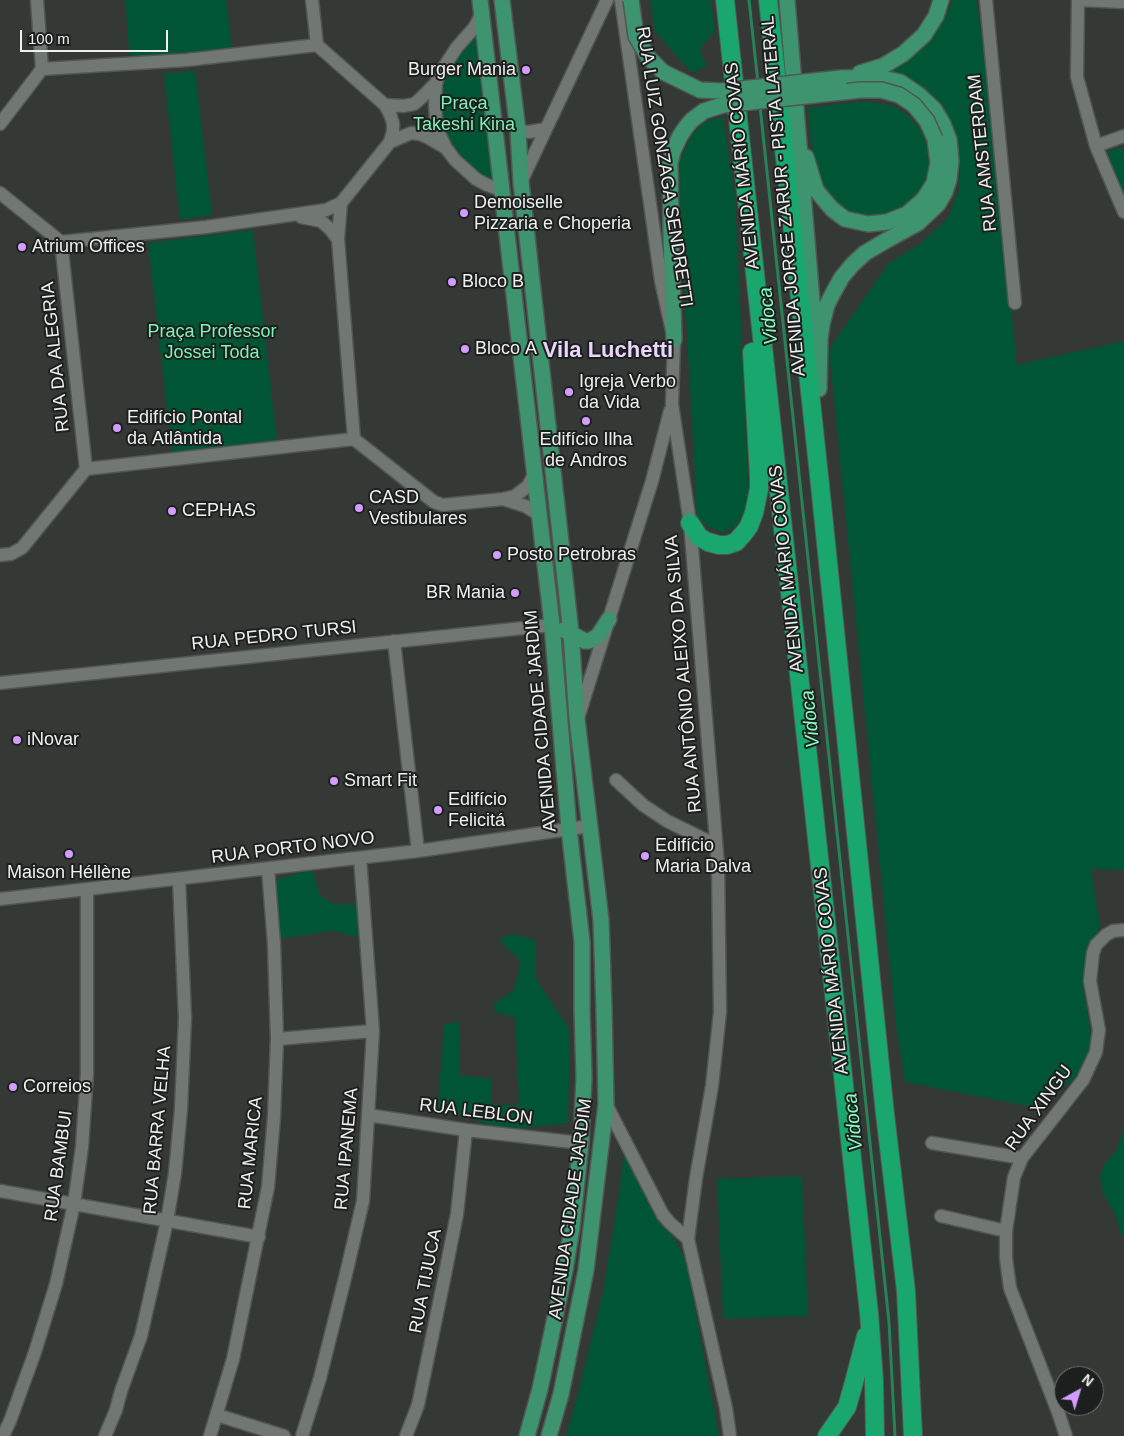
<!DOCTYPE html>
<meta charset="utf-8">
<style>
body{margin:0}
#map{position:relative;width:1124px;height:1436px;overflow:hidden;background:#343936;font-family:Arial,sans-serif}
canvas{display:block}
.north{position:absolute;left:1054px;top:1366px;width:50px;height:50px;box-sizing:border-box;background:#1d1f1e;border:1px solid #707371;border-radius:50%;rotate:39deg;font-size:14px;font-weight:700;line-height:20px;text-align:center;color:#edf0ee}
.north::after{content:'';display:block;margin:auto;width:18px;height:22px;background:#d29dfd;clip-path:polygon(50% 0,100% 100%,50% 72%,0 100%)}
.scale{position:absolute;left:20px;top:30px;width:148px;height:22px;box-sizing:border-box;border:2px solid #edf0ee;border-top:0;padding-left:6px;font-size:15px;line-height:18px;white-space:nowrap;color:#edf0ee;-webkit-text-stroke:4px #1d1f1e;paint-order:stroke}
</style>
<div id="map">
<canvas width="1124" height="1436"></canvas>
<div class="north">N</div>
<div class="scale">100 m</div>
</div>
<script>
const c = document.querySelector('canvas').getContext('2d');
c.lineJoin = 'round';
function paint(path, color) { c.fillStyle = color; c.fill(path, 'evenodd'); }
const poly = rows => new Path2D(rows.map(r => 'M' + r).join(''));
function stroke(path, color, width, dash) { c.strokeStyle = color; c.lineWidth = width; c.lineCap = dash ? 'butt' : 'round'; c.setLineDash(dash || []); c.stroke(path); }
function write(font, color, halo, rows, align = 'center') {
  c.font = font + ' Arial,sans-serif'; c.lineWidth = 4; c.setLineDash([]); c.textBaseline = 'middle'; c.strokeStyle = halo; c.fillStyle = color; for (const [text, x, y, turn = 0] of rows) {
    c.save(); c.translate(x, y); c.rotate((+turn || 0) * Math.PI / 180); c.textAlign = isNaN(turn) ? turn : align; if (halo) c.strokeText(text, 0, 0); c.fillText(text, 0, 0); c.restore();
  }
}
paint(poly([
 [125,0,226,0,232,50,130,61],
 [650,0,711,0,715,31,700,49,707,66,692,73,655,31],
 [953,0,976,0,986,57,1017,365,1124,341,1124,870,1091,869,1100,925,1083,984,1092,1043,1076,1078,1033,1107,905,1082,896,1026,829,349,889,263,920,244,948,218,959,189,959,149,946,112,919,86,889,73,908,60,926,44,945,17],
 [481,15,502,190,487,185,446,148,436,83],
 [195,71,212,215,180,220,164,74],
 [865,101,894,106,910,117,924,134,930,161,927,179,913,202,887,216,850,213,827,194,818,172,811,143,808,108],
 [723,117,735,196,749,496,746,510,736,526,723,533,709,527,697,518,678,165,691,136,705,122],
 [1121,147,1124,156,1124,197,1105,153],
 [253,230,277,442,172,453,148,243],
 [312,869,320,895,333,904,361,905,359,937,333,931,278,939,273,881],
 [511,934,536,940,535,977,570,1030,568,1123,506,1130,438,1108,444,1024,460,1022,459,1075,492,1079,492,1104,519,1106,515,1017,495,1012,494,1004,514,990,521,961,499,940],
 [1124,1128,1124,1237,1122,1236,1115,1213,1106,1199,1101,1186,1100,1176,1103,1166,1117,1150],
 [624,1150,686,1260,719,1436,566,1436,577,1398,604,1288,620,1186],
 [802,1176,808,1316,723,1319,717,1179]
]), '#005634');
stroke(poly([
 [749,0,758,83],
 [760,106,889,1322,895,1436]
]), '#298157', 3);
const minor = poly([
 [37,0,42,69],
 [312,0,317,45],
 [621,0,661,281,674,340,672,404,690,523,718,865,720,1012,712,1086,696,1178,688,1239],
 [986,0,1015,303],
 [1078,0,1077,77,1096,146,1124,212],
 [1080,0,1124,2],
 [481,15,474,28,457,47,440,73,436,83,435,104,436,119,439,133,446,148,455,160,476,179,487,185,502,190],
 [385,105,390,114,393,123,393,131,390,142],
 [0,124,42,69,187,60,317,45,385,105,404,106,414,104,419,100,436,83],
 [518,131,529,132,546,129],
 [1096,146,1124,136],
 [521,182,607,0],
 [0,193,61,242,206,227,326,210,341,203,390,142,411,133,420,134,427,137,446,148],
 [341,203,338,239,354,439],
 [301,217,321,221,330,229,338,239],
 [61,242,86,469],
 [503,499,525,506,540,515],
 [0,555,11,554,22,548,86,469,354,439,434,502,443,505,503,499,515,496,528,486,534,474],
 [394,641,418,851],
 [0,683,552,625],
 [579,715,652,481,670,411],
 [616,780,643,805,667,821,716,845],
 [0,899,418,851,590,826],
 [277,1039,373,1031],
 [606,1104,663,1215,670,1223,688,1239,726,1408,730,1436],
 [368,1115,466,1130,581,1143],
 [932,1143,1022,1158],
 [0,1191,259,1237],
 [941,1216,1006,1231],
 [217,1415,284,1436],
 [3,1436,10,1421,35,1352,56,1284,74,1204,82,1147,87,1073,87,889],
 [105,1436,116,1410,121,1391,141,1336,167,1221,175,1173,181,1109,185,1018,179,879],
 [210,1436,233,1359,268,1187,274,1117,277,1039,274,944,268,869],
 [302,1436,320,1378,346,1274,363,1201,373,1031,360,858],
 [406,1436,418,1405,441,1294,457,1214,466,1130],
 [1066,1436,1058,1412,1010,1288,1006,1258,1006,1231,1014,1177,1022,1158,1083,1080,1096,1052,1099,1030,1090,981,1093,953,1096,945,1106,935,1113,931,1124,930]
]);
const major = poly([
 [480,0,552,625,569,829,582,942,582,1010,584,1077,581,1143,572,1228,565,1270,540,1389,527,1436],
 [502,0,518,131,521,182,571,633,577,719,601,920,604,1009,606,1104,586,1270,561,1394,549,1436],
 [787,0,815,337],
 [860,73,883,66,903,54,924,35,936,16,941,0],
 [806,157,816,190,832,209,845,219,868,224,887,222,907,214,924,199,934,183,938,163,935,139],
 [671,230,674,340],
 [819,389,820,339,822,324,827,305,833,293,842,277,853,264,865,253,887,240,918,223,938,204,945,192,949,179,951,161,949,140,943,124,934,109,919,95,900,82,877,77,841,78],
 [564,630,585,641,589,641,598,636,609,619]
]);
const highway = poly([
 [725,0,869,1313,874,1380,875,1436],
 [768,0,820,485,885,1114,906,1291,913,1436],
 [690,523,699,537,708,542,719,545,727,545,736,542,744,533,749,526,754,513,759,489,759,476,752,352],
 [827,1436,847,1407,853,1386,866,1336]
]);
stroke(minor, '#525653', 15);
stroke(major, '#525653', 18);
stroke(highway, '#525653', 20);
stroke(minor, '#717773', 12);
stroke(major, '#3d946f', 15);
stroke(highway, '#1aa76d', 18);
const majorBridge = poly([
 [631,0,636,36,648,57,663,72,700,90,723,91,841,78],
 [671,230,670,163,673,151,680,136,686,127,692,120,704,111,723,105,861,90,881,90,899,95,914,105,927,121,935,139]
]);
stroke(majorBridge, '#525653', 18, []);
stroke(majorBridge, '#3d946f', 15);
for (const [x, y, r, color] of [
 [526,70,5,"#d29dfd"],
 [464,213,5,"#d29dfd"],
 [22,247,5,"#d29dfd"],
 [452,282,5,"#d29dfd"],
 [465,349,5,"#d29dfd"],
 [569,392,5,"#d29dfd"],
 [586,421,5,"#d29dfd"],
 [117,428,5,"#d29dfd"],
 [359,508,5,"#d29dfd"],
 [172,511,5,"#d29dfd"],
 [497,555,5,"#d29dfd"],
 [515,593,5,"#d29dfd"],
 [17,740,5,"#d29dfd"],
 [334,781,5,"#d29dfd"],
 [438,810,5,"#d29dfd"],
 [69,854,5,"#d29dfd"],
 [645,856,5,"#d29dfd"],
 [13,1087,5,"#d29dfd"]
]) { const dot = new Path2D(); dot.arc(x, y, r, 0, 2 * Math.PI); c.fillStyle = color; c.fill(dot); stroke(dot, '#1d1f1e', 2); }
write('18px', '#edf0ee', '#1d1f1e', [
 ["Burger Mania",516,70,"right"],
 ["Demoiselle",474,203],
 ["Pizzaria e Choperia",474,224],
 ["Atrium Offices",32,247],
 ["Bloco B",462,282],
 ["Bloco A",475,349],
 ["Igreja Verbo",579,382],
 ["da Vida",579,403],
 ["Edifício Pontal",127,418],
 ["da Atlântida",127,439],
 ["Edifício Ilha",586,440,"center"],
 ["de Andros",586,461,"center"],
 ["CASD",369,498],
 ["Vestibulares",369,519],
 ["CEPHAS",182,511],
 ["Posto Petrobras",507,555],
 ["BR Mania",505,593,"right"],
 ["iNovar",27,740],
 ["Smart Fit",344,781],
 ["Edifício",448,800],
 ["Felicitá",448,821],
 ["Edifício",655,846],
 ["Maria Dalva",655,867],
 ["Maison Héllène",69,873,"center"],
 ["Correios",23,1087]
], 'left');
write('18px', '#7ef2b5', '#1d1f1e', [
 ["Praça",464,104],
 ["Takeshi Kina",464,125],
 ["Praça Professor",212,332],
 ["Jossei Toda",212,353]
]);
write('18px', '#edf0ee', '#1d1f1e', [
 ["RUA AMSTERDAM",983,153,-96],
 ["AVENIDA MÁRIO COVAS",743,166,-96],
 ["RUA LUIZ GONZAGA SENDRETTI",664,167,81],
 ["AVENIDA JORGE ZARUR - PISTA LATERAL",784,196,-95],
 ["RUA DA ALEGRIA",56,357,-96],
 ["AVENIDA MÁRIO COVAS",787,569,-96],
 ["RUA PEDRO TURSI",274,636,-6],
 ["RUA ANTÔNIO ALEIXO DA SILVA",684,674,-95],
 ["AVENIDA CIDADE JARDIM",541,721,-95],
 ["RUA PORTO NOVO",293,848,-7],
 ["AVENIDA MÁRIO COVAS",832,971,-96],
 ["RUA XINGU",1039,1108,-54],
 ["RUA LEBLON",476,1112,7],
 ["RUA BARRA VELHA",158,1130,-85],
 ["RUA IPANEMA",347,1149,-85],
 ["RUA MARICA",251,1153,-84],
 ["RUA BAMBUI",59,1166,-82],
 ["AVENIDA CIDADE JARDIM",571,1209,-82],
 ["RUA TIJUCA",426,1281,-79]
]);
write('italic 19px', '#8afdc0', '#1d1f1e', [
 ["Vidoca",769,316,-96],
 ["Vidoca",811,719,-96],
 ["Vidoca",854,1122,-96]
]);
write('bold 22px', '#ead5fe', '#1d1f1e', [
 ["Vila Luchetti",608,351]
]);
</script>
